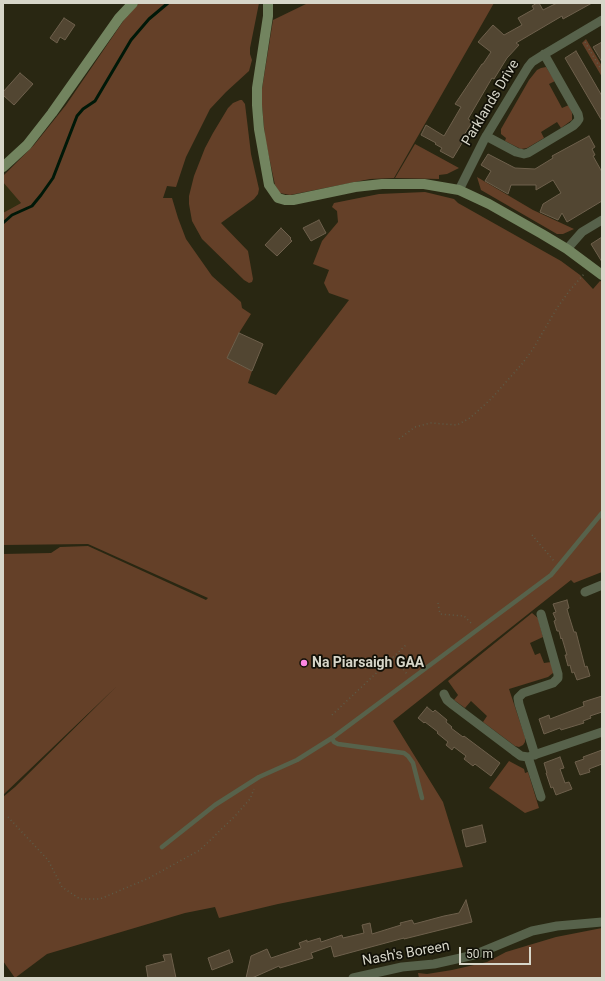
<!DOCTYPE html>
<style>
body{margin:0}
#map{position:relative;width:605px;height:981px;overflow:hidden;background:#292712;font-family:Roboto,sans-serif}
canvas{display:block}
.frame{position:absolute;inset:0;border:4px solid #d7d6c9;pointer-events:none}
.scale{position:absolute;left:459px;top:947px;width:72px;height:18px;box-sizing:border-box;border:2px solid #d7d6c9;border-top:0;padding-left:5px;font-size:12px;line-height:14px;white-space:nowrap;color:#d7d6c9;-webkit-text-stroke:3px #111007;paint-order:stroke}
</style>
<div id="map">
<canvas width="605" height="981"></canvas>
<div class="frame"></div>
<div class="scale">50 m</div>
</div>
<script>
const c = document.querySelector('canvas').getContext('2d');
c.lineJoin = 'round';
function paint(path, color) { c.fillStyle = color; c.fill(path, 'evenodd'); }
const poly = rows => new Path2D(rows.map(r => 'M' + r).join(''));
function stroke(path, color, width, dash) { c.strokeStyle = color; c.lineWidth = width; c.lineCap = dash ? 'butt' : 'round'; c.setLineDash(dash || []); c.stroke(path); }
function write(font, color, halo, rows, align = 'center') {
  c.font = font + ' Roboto,sans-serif'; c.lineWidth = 3.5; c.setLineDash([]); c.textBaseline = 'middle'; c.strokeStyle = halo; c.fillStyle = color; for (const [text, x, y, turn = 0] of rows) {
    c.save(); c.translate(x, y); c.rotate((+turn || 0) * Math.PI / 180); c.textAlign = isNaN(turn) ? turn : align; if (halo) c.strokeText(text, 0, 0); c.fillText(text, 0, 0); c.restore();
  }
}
paint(poly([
 [3,179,21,203,3,213]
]), '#322f12');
paint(poly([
 [139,3,259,3,250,48,250,54,252,60,249,71,226,92,210,109,186,157,176,187,167,186,163,198,172,198,178,218,186,239,212,276,241,302,242,308,251,314,239,333,227,358,252,371,248,383,276,395,349,300,329,293,324,283,329,270,313,264,322,241,338,222,337,211,332,207,334,203,379,194,425,192,454,199,458,203,561,261,580,275,593,289,600,281,602,282,602,572,574,583,571,580,393,721,443,802,463,867,278,904,219,918,215,907,185,913,47,954,15,978,3,961,3,797,15,787,117,686,3,795,3,554,51,553,60,547,88,546,206,600,208,598,88,544,3,545,3,213,21,203,3,182,3,176,34,145,66,105,124,20],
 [308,3,494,3,394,178,370,179,290,195,280,193,275,185,265,138,261,95,273,20],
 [586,39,602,66,602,77,582,43],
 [546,67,555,81,549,84,562,108,569,105,572,113,572,120,561,128,557,122,541,132,544,138,527,148,521,149,505,141,506,138,501,134,501,129,529,80,537,70,541,68],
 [240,100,242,100,245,104,251,154,259,189,258,194,254,199,221,223,248,251,253,279,252,282,249,283,244,280,202,239,192,221,189,204,189,196,194,176,205,148,213,133,228,108,233,103],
 [415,144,459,168,447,174,439,175,439,179,395,178],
 [477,177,533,210,574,229,563,234,557,234,481,190],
 [532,613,538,618,543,637,530,643,535,655,540,653,544,663,551,662,554,670,553,673,548,677,509,689,525,737,525,742,523,745,519,747,515,746,483,722,487,716,471,701,465,708,454,700,458,695,448,681],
 [509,761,524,769,525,773,528,772,539,808,525,813,489,788],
 [602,928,602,978,419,978,418,973,427,974,452,970,487,962,506,952,556,937]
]), '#644028');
stroke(poly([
 [3,223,12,215,32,206,41,195,53,178,77,116,83,109,95,101,131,40,149,19,168,3]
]), '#001808', 3);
const building = poly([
 [537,3,539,3,543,10,557,3,592,3,563,19,562,16,516,43,519,45,507,58,494,79,492,78,468,119,471,121,471,124,460,141,462,143,453,158,440,151,442,148,435,144,436,143,421,135,426,125,444,136,461,107,455,104,482,64,483,64,491,52,478,42,493,25,504,35,522,25,518,18,534,9,532,6,537,3],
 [64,18,75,25,65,40,60,37,57,43,50,38,64,18],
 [602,42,602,62,593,47,602,42],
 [576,51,602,96,602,121,565,58,576,51],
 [20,73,33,84,14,105,3,95,3,92,20,73],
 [589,136,595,147,592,149,595,155,593,156,602,172,602,201,567,222,562,213,558,220,540,212,543,204,561,193,553,180,536,190,536,185,511,185,508,194,485,181,491,171,481,165,488,154,515,168,535,169,553,158,552,156,589,136],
 [319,220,326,233,311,241,303,228,319,220],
 [281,228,291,238,290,239,292,241,277,256,265,245,281,228],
 [602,237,602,262,591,244,602,237],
 [239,333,263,344,252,371,227,358,239,333],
 [567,600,569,608,567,609,569,616,574,632,576,632,585,667,587,666,590,676,577,680,574,672,572,673,570,665,568,666,565,655,567,655,562,638,561,639,559,631,557,631,554,621,556,620,553,613,556,612,553,604,567,600],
 [602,696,602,712,590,716,591,718,583,721,584,723,561,730,560,728,544,734,539,719,549,715,550,719,584,706,583,702,602,696],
 [427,707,433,712,435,710,447,720,446,722,452,727,451,728,463,737,464,736,500,763,491,776,475,764,473,766,464,759,466,756,454,747,452,750,446,745,448,742,437,733,438,732,425,722,424,723,418,718,427,707],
 [602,750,602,764,589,769,590,772,580,775,575,762,584,759,583,757,602,750],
 [560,757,564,768,560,769,565,783,569,782,572,789,556,795,553,787,551,788,546,773,547,773,544,763,560,757],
 [482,825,486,842,466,847,462,830,482,825],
 [466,900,472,922,404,939,404,938,334,957,331,946,311,953,313,958,280,968,279,966,252,978,246,978,251,956,267,949,271,958,301,948,299,943,307,940,307,942,320,938,321,942,342,935,343,938,364,933,362,925,370,923,372,934,401,925,400,923,412,920,414,924,444,916,459,913,466,900],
 [229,950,233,962,212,970,208,958,229,950],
 [171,954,176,978,148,978,146,966,165,961,163,955,171,954]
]);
paint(building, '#524632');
stroke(building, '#6e604c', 1);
stroke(poly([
 [585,42,602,71],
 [399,439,415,427,431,423,457,425,470,418,492,398,522,364,533,349,557,308,570,290,584,274],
 [532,535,554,561],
 [438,603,440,614,464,616,473,625],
 [393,657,407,674],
 [332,715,407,644],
 [8,817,48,860,62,887,80,899,100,899,149,878,200,850,236,815,250,799,254,789]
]), '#5d5c49', 1.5, [1, 3]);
stroke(poly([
 [332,738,334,742,338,744,404,753,408,756,413,763,422,798],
 [162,847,215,805,259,777,297,760,332,738,551,575,602,513]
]), '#57624b', 4.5);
stroke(poly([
 [486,136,516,152,524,154,528,153,573,126,577,122,579,119,578,114,544,54],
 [459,190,485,138,528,67,532,62,543,55,602,20],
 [567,249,582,232,602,220],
 [585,592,602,585],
 [444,694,447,700,453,705,514,751,521,756,528,757,541,797],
 [535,755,519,704,518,698,523,693,553,683,558,678,558,674,541,614],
 [531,756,602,732],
 [353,978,402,967,434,964,474,955,532,931,557,926,602,922]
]), '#57624b', 9);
stroke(poly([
 [268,3,268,16,257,88,257,105,259,129,269,185,278,198,285,200,293,200,355,187,382,184,424,184,459,190,489,204,542,234,567,249,602,275],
 [3,167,27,145,52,113,119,18,133,3]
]), '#72845f', 10);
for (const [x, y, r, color] of [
 [304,663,4,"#fd86e2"]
]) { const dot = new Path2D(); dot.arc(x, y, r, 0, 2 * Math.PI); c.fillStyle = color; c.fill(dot); stroke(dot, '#111007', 1.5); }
write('14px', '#d7d6c9', '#111007', [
 ["Parklands Drive",491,103,-59],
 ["Nash's Boreen",406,954,-10]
]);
write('bold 14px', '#d7d6c9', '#111007', [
 ["Na Piarsaigh GAA",312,663]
], 'left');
</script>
